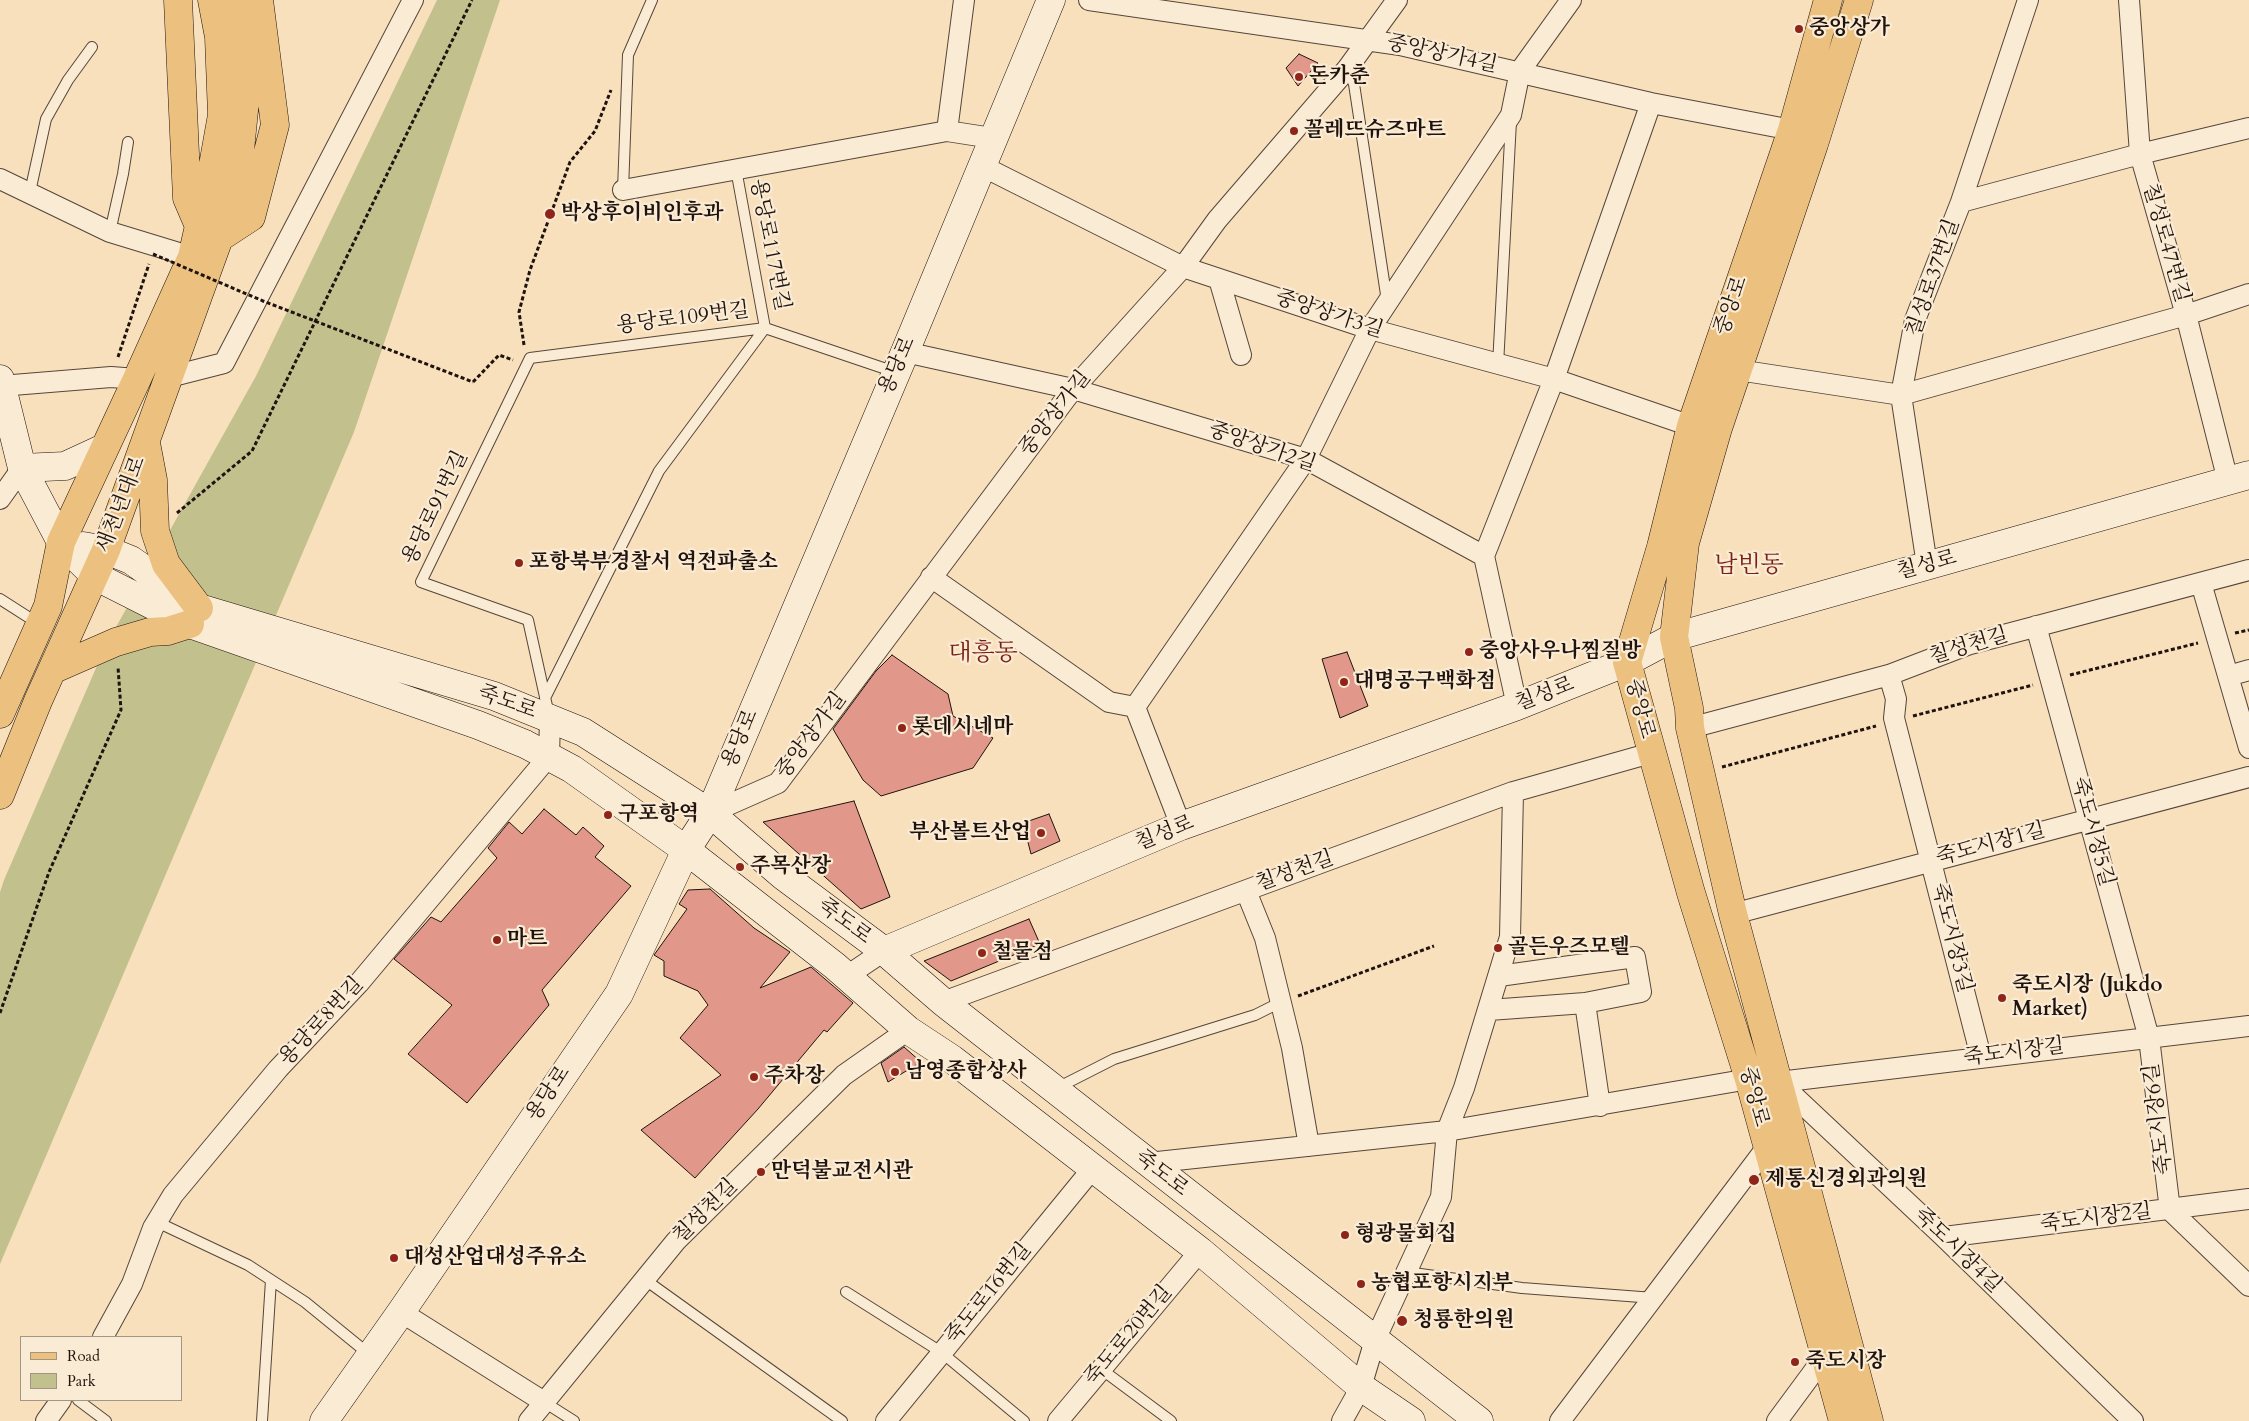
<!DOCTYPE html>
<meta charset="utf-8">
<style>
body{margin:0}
#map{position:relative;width:2249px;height:1421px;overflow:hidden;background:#f8e0bd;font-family:Cardo,serif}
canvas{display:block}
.legend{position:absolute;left:20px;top:1336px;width:162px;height:65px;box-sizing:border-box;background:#faebd4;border:1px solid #a39585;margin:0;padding:6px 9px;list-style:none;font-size:15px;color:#20130e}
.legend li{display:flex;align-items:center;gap:10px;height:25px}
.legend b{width:25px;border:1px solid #a39585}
</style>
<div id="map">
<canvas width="2249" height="1421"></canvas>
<ul class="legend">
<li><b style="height:6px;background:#ecc07e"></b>Road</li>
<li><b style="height:14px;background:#c2c18e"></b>Park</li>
</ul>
</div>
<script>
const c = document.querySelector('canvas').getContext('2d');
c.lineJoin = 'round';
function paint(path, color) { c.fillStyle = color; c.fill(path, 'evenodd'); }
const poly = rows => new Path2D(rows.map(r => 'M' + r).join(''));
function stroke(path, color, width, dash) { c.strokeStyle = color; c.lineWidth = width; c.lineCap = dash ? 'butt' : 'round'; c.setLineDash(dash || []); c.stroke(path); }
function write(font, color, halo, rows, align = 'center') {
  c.font = font + ' Cardo,"Noto Serif KR",serif'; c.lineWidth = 4.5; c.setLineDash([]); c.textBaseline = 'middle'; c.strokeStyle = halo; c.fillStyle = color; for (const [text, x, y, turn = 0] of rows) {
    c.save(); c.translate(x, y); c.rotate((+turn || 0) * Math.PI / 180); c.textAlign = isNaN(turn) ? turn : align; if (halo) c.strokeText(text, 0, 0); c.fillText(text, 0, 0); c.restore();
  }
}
paint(poly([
 [437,0,500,0,354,432,0,1264,0,892,4,880,106,645,256,376]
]), '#c2c18e');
const building = poly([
 [1299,54,1318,63,1298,86,1286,68,1299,54],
 [1347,652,1368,706,1340,718,1322,659,1347,652],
 [892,655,948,694,953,716,993,738,973,768,881,796,863,780,833,729,876,671,892,655],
 [854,801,890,897,861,909,763,822,854,801],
 [544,809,576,835,583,827,604,846,595,857,631,886,542,990,549,1005,467,1103,408,1054,452,1005,394,959,431,917,441,922,497,858,488,848,509,822,522,834,544,809],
 [1049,814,1060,841,1031,854,1023,823,1049,814],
 [710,889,754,928,790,952,760,988,811,967,853,1003,827,1032,824,1030,758,1109,695,1178,641,1130,721,1075,680,1038,708,1005,698,991,664,976,664,961,654,955,687,909,679,904,688,890,710,889],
 [1029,919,1040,944,951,981,924,961,1029,919],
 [904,1047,921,1062,888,1082,881,1063,904,1047]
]);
paint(building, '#e1988a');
stroke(building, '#20130e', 1);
const lane = poly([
 [1347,69,1354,84,1387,301],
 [736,169,765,328],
 [623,190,628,55,652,0],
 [30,192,46,119,68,80,92,47],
 [110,232,123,174,128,142],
 [1498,365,1511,121],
 [0,599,39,624],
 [545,698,659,471,765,328],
 [549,715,528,620,421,582,530,358,765,328,895,372],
 [1057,1088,1114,1059,1255,1015,1281,1002],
 [157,1222,248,1265,305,1302,370,1355],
 [1406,1272,1522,1288,1654,1298],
 [644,1279,842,1421],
 [846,1292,941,1352,1024,1421],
 [1101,1369,1171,1421],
 [78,1400,106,1421],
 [544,1402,574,1421],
 [262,1421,271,1280]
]);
const street = poly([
 [1089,0,1400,45,1651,103,1792,130],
 [2129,0,2140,154,2186,315,2228,481],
 [947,131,964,0],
 [982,166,1183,267,1370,329,1554,379,1691,426],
 [0,179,110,232,192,257],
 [623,190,947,131,992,138],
 [1961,202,2140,154,2249,128],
 [1219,279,1241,355],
 [905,352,1073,389,1306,459,1484,556,1517,706],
 [1738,370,1901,395,2186,315,2249,294],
 [169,377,224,363,413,0],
 [0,386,111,377,137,379],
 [0,499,22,468],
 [1484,556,1554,379,1651,103],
 [1927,565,1901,395,1915,320,1961,202,2028,0],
 [931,577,1109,702,1135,707,1181,826],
 [2201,583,2249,748],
 [2036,626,2149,1038,2170,1210,2249,1286],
 [1889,675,1896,699,1894,718,1981,1057],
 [2228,676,2249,670],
 [1135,707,1306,459,1370,329,1511,115,1520,71,1571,0],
 [1690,728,1889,675,1970,644,2249,570],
 [710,813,778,783,1073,389,1183,267,1217,220,1347,69,1397,0],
 [1246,891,1265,938,1292,1048,1309,1146],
 [1733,914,2249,777],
 [847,976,884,951],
 [1499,976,1635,957,1641,992,1585,1003,1600,1106],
 [943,1002,1513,792,1651,753],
 [1489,1010,1585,1003],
 [1779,1082,1944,1237,2133,1421],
 [1779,1082,2249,1026],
 [1148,1163,1447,1131,1749,1079],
 [1944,1237,2249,1199],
 [401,1312,544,1402],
 [103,1337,132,1284,153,1228,173,1195,278,1069,359,983,549,756,550,719],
 [46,1421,61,1400],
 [529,1421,676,1241,844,1075,908,1030],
 [886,1421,1093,1168],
 [1058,1421,1200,1251],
 [1342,1421,1361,1387,1375,1340,1441,1197,1447,1131,1464,1088,1510,937,1513,792],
 [1560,1421,1767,1147],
 [1777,1421,1825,1356]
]);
const secondary = poly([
 [0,379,22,468,61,542,95,576,190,624,478,725,525,744,572,769,686,850,835,966,908,1030,952,1059,1200,1251,1361,1387,1411,1421],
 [22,468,65,466,104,448],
 [83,546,106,550,131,560,199,608,494,696,583,732,710,813,782,875,884,951,943,1002,1479,1421],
 [884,951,1181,826,1517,706,1627,662,1674,637,2249,475],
 [324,1421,401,1312,619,994,686,850,710,813,905,352,1051,0]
]);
const primary = poly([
 [178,0,187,198,199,226],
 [1828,0,1792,130,1691,426,1661,547,1627,662,1691,893,1749,1079,1843,1421],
 [1859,0,1814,144,1718,428,1685,543,1674,637,1689,708,1690,728,1733,914,1869,1421],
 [219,238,251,217,275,125,259,0],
 [146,443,153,480,155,531,166,564,199,608],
 [52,670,116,642,150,632,168,631,190,624],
 [0,714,48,606,61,542,137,379,192,257,199,226,206,205,222,115,219,37,212,0],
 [0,795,38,701,106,550,219,238,240,150,248,71,237,0]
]);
stroke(lane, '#56463a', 12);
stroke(street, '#56463a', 22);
stroke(secondary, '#20130e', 29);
stroke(primary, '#20130e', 29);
stroke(poly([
 [524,345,519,312,530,270,570,162,595,131,611,90],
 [118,357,149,264],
 [473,382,499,355,513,360],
 [177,513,252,451,472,0],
 [2235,633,2249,630],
 [2070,675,2198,643],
 [1913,716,2033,685],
 [1722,767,1876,726],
 [1298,996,1434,946],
 [0,1013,49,872,121,710,118,667]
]), '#20130e', 3, [4, 2.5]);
stroke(lane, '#faebd4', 10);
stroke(street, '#faebd4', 20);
stroke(secondary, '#faebd4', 28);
stroke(primary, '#ecc07e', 28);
stroke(poly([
 [153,254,263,301,473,382]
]), '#20130e', 3, [4, 2.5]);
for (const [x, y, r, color] of [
 [1799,29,5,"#8f2418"],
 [1299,77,5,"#8f2418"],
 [1294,131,5,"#8f2418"],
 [550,214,6,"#8f2418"],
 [519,563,5,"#8f2418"],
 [1469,652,5,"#8f2418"],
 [1344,682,5,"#8f2418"],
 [902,728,5,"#8f2418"],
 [608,815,5,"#8f2418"],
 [1041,833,5,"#8f2418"],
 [740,867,5,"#8f2418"],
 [497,940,5,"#8f2418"],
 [1498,948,5,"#8f2418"],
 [982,953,5,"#8f2418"],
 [2002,998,5,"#8f2418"],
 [895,1072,5,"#8f2418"],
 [754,1077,5,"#8f2418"],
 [761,1172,5,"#8f2418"],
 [1754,1180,6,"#8f2418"],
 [1345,1235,5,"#8f2418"],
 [394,1258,5,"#8f2418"],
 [1361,1284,5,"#8f2418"],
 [1402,1321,6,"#8f2418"],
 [1795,1362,5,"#8f2418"]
]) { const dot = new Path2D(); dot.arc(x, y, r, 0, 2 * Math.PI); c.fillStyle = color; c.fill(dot); stroke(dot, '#faebd4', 2); }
write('bold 21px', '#20130e', '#faebd4', [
 ["중앙상가",1809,29],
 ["돈카춘",1309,77],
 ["꼴레뜨슈즈마트",1304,131],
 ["박상후이비인후과",561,214],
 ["포항북부경찰서 역전파출소",529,563],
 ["중앙사우나찜질방",1479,652],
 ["대명공구백화점",1354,682],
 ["롯데시네마",912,728],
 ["구포항역",618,815],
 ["부산볼트산업",1031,833,"right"],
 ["주목산장",750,867],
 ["마트",507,940],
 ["골든우즈모텔",1508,948],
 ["철물점",992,953],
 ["죽도시장 (Jukdo",2012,986],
 ["Market)",2012,1010],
 ["남영종합상사",905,1072],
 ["주차장",764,1077],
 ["만덕불교전시관",771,1172],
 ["제통신경외과의원",1765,1180],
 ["형광물회집",1355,1235],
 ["대성산업대성주유소",404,1258],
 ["농협포항시지부",1371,1284],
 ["청룡한의원",1413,1321],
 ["죽도시장",1805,1362]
], 'left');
write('21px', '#20130e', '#faebd4', [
 ["중앙상가4길",1442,55,12],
 ["칠성로47번길",2165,243,74],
 ["용당로117번길",769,245,79],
 ["칠성로37번길",1934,278,-71],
 ["중앙로",1732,306,-71],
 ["중앙상가3길",1329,315,18],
 ["용당로109번길",683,319,-7],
 ["용당로",898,366,-66],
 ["중앙상가길",1056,414,-52],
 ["중앙상가2길",1262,448,19],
 ["새천년대로",122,505,-69],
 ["용당로91번길",436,508,-64],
 ["칠성로",1927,566,-15],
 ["칠성천길",1969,647,-17],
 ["칠성로",1545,695,-21],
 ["죽도로",507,703,20],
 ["중앙로",1639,709,75],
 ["중앙상가길",812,736,-53],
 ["용당로",741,739,-67],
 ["죽도시장5길",2092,832,75],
 ["칠성로",1165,834,-22],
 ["죽도시장1길",1991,845,-15],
 ["칠성천길",1295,872,-20],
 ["죽도로",844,922,37],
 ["죽도시장3길",1951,938,76],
 ["용당로8번길",322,1022,-47],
 ["죽도시장길",2014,1053,-7],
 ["용당로",549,1094,-56],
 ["중앙로",1753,1097,75],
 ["죽도시장6길",2159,1119,-97],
 ["죽도로",1161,1174,38],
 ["칠성천길",706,1212,-45],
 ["죽도시장2길",2096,1219,-7],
 ["죽도시장4길",1957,1251,44],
 ["죽도로16번길",989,1294,-51],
 ["죽도로20번길",1129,1336,-50]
]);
write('24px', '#7a1f14', '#faebd4', [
 ["남빈동",1749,566],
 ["대흥동",983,654]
]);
</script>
